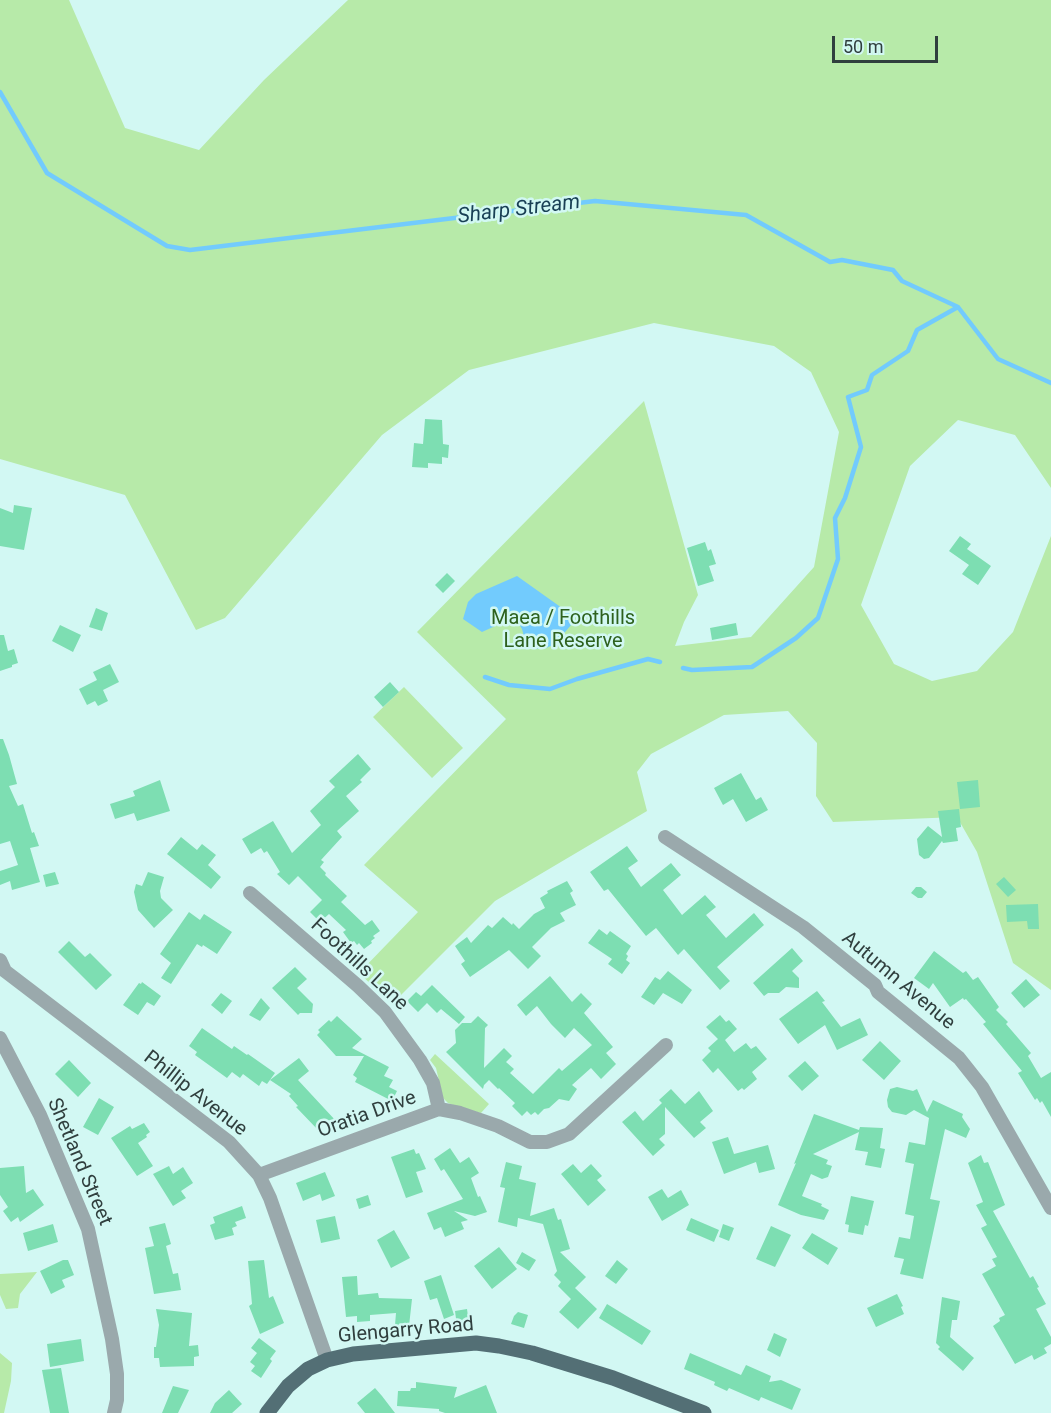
<!DOCTYPE html>
<style>
body{margin:0}
#map{position:relative;width:1051px;height:1413px;overflow:hidden;background:#d2f8f3;font-family:Roboto,sans-serif}
canvas{display:block}
.scale{position:absolute;left:832px;top:36px;width:106px;height:27px;box-sizing:border-box;border:3px solid #303f3e;border-top:0;padding-left:8px;font-size:18px;line-height:21px;white-space:nowrap;color:#303f3e;-webkit-text-stroke:4px #d2f8f3;paint-order:stroke}
</style>
<div id="map">
<canvas width="1051" height="1413"></canvas>
<div class="scale">50 m</div>
</div>
<script>
const c = document.querySelector('canvas').getContext('2d');
c.lineJoin = 'round';
function paint(path, color) { c.fillStyle = color; c.fill(path, 'evenodd'); }
const poly = rows => new Path2D(rows.map(r => 'M' + r).join(''));
function stroke(path, color, width, dash) { c.strokeStyle = color; c.lineWidth = width; c.lineCap = dash ? 'butt' : 'round'; c.setLineDash(dash || []); c.stroke(path); }
function write(font, color, halo, rows, align = 'center') {
  c.font = font + ' Roboto,sans-serif'; c.lineWidth = 5; c.setLineDash([]); c.textBaseline = 'middle'; c.strokeStyle = halo; c.fillStyle = color; for (const [text, x, y, turn = 0] of rows) {
    c.save(); c.translate(x, y); c.rotate((+turn || 0) * Math.PI / 180); c.textAlign = isNaN(turn) ? turn : align; if (halo) c.strokeText(text, 0, 0); c.fillText(text, 0, 0); c.restore();
  }
}
paint(poly([
 [0,0,69,0,125,128,199,150,264,80,348,0,1051,0,1051,488,1015,435,958,420,910,466,861,605,894,664,932,681,977,671,1013,632,1051,536,1051,520,1051,990,1013,963,977,852,957,817,833,822,816,796,817,743,788,711,724,715,651,754,637,772,647,811,495,901,392,1004,359,973,418,912,364,865,506,719,417,632,644,401,698,595,684,622,675,646,751,637,814,567,839,432,811,372,774,346,654,323,469,370,382,435,225,618,196,630,125,495,0,459],
 [404,687,463,748,432,778,373,717],
 [435,1054,489,1104,481,1113,458,1107,448,1103,443,1098,436,1068,430,1060],
 [37,1272,20,1294,18,1308,6,1309,0,1295,0,1274],
 [0,1353,12,1363,11,1381,4,1413,0,1413]
]), '#b7eaa9');
paint(poly([
 [517,576,569,613,571,625,555,644,544,649,527,648,522,629,515,617,482,632,463,619,468,602,476,594]
]), '#72cbfd');
stroke(poly([
 [0,92,47,173,167,246,190,250,595,201,746,215,830,262,842,260,893,270,902,281,958,307,998,359,1051,383],
 [683,668,692,670,752,667,796,638,818,618,838,559,835,518,845,498,861,447,848,397,867,390,872,375,908,351,917,330,958,307],
 [485,677,509,685,550,689,577,679,648,659,660,662]
]), '#72cbfd', 4.5);
paint(poly([
 [425,419,442,420,443,444,449,445,448,458,442,457,442,464,428,463,428,468,412,467,414,443,423,444],
 [14,505,32,508,24,550,0,546,0,508,13,513],
 [960,536,971,544,967,549,991,566,978,585,962,574,969,565,949,551],
 [705,542,708,551,711,549,716,564,709,566,714,581,698,586,687,548],
 [447,573,455,581,443,593,435,585],
 [96,608,108,613,102,631,89,627],
 [736,623,738,635,712,640,710,628],
 [60,625,81,635,73,652,52,641],
 [0,635,4,635,8,651,14,649,18,663,12,665,12,667,0,671],
 [110,664,119,682,103,690,108,701,98,706,95,701,87,705,79,689,97,680,93,672],
 [390,682,399,692,383,707,374,697],
 [0,739,3,739,9,755,17,784,9,786,18,806,23,804,32,833,34,832,39,846,30,848,40,882,12,890,10,881,0,885,0,871,18,865,10,841,0,844],
 [358,754,371,769,360,780,362,782,346,796,359,811,337,831,342,837,321,860,324,862,320,867,326,873,325,875,347,896,341,902,365,925,372,920,380,931,373,936,375,938,371,941,372,943,364,949,359,943,357,945,354,941,351,943,343,932,346,930,329,914,320,922,310,912,322,900,298,876,289,885,277,874,280,872,267,851,264,853,261,848,251,854,242,839,273,821,292,853,321,825,310,811,335,787,329,781],
 [741,773,756,800,761,797,768,810,746,822,733,799,723,805,714,788],
 [160,780,170,811,137,821,134,813,115,819,110,804,135,796,133,791],
 [978,780,980,807,960,809,957,782],
 [959,809,961,827,956,828,958,841,943,843,942,841,929,858,924,859,919,855,917,839,928,826,942,837,938,811],
 [181,837,197,850,202,844,216,855,208,865,221,877,211,889,167,854],
 [627,846,638,861,628,868,641,887,671,863,681,875,663,890,682,915,705,895,716,907,706,915,726,938,754,913,764,925,717,967,730,981,720,990,684,949,678,955,656,928,646,936,608,889,604,891,590,872],
 [55,872,59,884,46,887,43,875],
 [148,872,164,877,160,891,161,898,173,910,154,928,138,910,134,892,136,884,142,886],
 [1004,877,1016,890,1008,897,996,884],
 [567,881,573,891,570,893,576,905,560,913,565,921,551,928,532,947,541,956,528,969,509,950,470,977,461,964,465,961,455,946,467,937,471,943,488,925,492,928,503,917,512,925,513,923,519,929,534,914,545,908,540,898,548,893,547,891],
 [916,887,921,887,927,892,922,898,918,898,911,893],
 [1038,904,1039,929,1028,929,1027,921,1007,922,1006,905],
 [189,912,200,920,204,914,232,932,217,954,203,945,202,947,197,944,171,984,161,978,171,963,160,954],
 [599,929,607,935,610,931,631,946,626,954,628,956,626,960,630,963,622,974,608,964,612,959,588,943],
 [69,941,85,957,90,953,112,975,96,990,58,952],
 [792,948,803,961,792,971,799,978,799,988,786,987,779,993,768,993,764,996,753,983],
 [934,951,963,973,966,971,973,980,978,977,999,1007,996,1010,1008,1022,1006,1024,1031,1053,1028,1056,1041,1078,1051,1072,1051,1117,1042,1101,1040,1103,1037,1098,1035,1100,1018,1073,1022,1071,983,1024,986,1022,966,999,964,1000,963,998,950,1007,933,983,929,989,914,978],
 [295,967,307,979,297,988,313,1004,312,1013,300,1013,298,1015,272,988],
 [668,971,692,990,682,1004,663,993,654,1005,641,997,655,977,660,980],
 [550,976,572,1002,581,993,592,1004,584,1013,613,1047,606,1053,616,1064,601,1079,591,1068,572,1085,577,1089,569,1101,559,1099,549,1108,544,1109,538,1115,535,1112,531,1115,527,1111,522,1116,512,1106,515,1103,499,1088,498,1089,489,1080,484,1085,483,1089,446,1052,456,1043,455,1030,462,1023,471,1023,478,1016,488,1025,485,1028,484,1068,504,1048,512,1056,506,1062,514,1069,510,1073,533,1094,559,1068,562,1071,592,1045,574,1028,565,1038,551,1024,537,1006,526,1016,517,1005],
 [1026,979,1040,995,1024,1008,1011,993],
 [142,982,161,996,154,1006,147,1002,138,1015,123,1005,139,983,141,984],
 [432,985,465,1017,459,1024,441,1009,437,1013,427,1003,418,1012,407,1001,416,992,421,996],
 [817,991,825,1001,822,1002,841,1027,860,1018,868,1035,837,1050,825,1025,798,1044,779,1019],
 [221,993,232,1001,222,1014,211,1005],
 [261,998,270,1008,260,1021,249,1015],
 [720,1015,726,1022,729,1020,737,1029,725,1040,734,1052,746,1043,751,1049,756,1046,767,1059,752,1072,757,1079,744,1090,742,1088,738,1091,718,1068,713,1073,702,1060,711,1051,708,1048,718,1039,706,1027],
 [337,1016,362,1039,352,1048,389,1067,384,1076,393,1080,389,1087,397,1091,392,1101,355,1082,357,1078,353,1075,364,1056,336,1056,317,1035,320,1032,318,1030,329,1020,331,1022],
 [202,1028,232,1049,234,1046,247,1055,248,1054,275,1073,267,1084,262,1081,259,1086,243,1074,240,1078,232,1072,227,1078,195,1055,197,1052,189,1046],
 [880,1041,901,1061,884,1080,862,1060],
 [299,1058,309,1071,298,1080,336,1121,328,1129,324,1124,318,1130,296,1107,298,1106,289,1096,291,1094,270,1080],
 [69,1060,91,1083,78,1097,55,1074],
 [805,1061,819,1076,802,1091,788,1076],
 [897,1087,913,1091,917,1089,927,1112,933,1100,963,1114,962,1117,970,1129,966,1138,945,1129,930,1199,940,1201,923,1279,900,1274,904,1259,894,1257,899,1237,910,1239,914,1216,905,1214,914,1164,905,1162,909,1142,925,1145,929,1118,914,1110,906,1115,892,1112,888,1107,887,1100,890,1089],
 [671,1089,685,1104,699,1091,713,1111,700,1122,706,1128,694,1138,665,1107,665,1134,659,1139,665,1145,653,1156,622,1122,635,1111,643,1121,662,1103,659,1100],
 [99,1098,114,1107,98,1135,83,1127],
 [814,1114,859,1130,860,1127,883,1128,880,1148,885,1149,881,1168,865,1165,868,1152,855,1150,859,1132,813,1154,828,1160,826,1164,832,1166,828,1177,822,1179,811,1174,802,1196,822,1204,821,1206,829,1210,824,1220,801,1215,778,1205,796,1163,794,1164],
 [144,1123,150,1132,146,1135,147,1137,138,1143,153,1166,137,1176,111,1138,130,1126,132,1129],
 [728,1137,734,1154,768,1145,775,1169,759,1173,756,1162,724,1174,712,1142],
 [450,1148,460,1163,469,1157,479,1173,471,1178,478,1197,480,1196,487,1212,475,1216,454,1211,468,1220,461,1222,464,1229,445,1237,441,1227,434,1230,427,1213,463,1199,444,1169,441,1171,434,1159],
 [414,1149,416,1154,419,1153,426,1169,416,1172,423,1192,406,1198,391,1157],
 [981,1155,984,1163,988,1162,1005,1205,993,1211,1030,1278,1033,1276,1039,1287,1037,1288,1046,1304,1036,1309,1051,1337,1051,1344,1044,1348,1047,1353,1034,1360,1032,1355,1015,1364,993,1326,1000,1321,999,1318,1005,1315,982,1274,996,1266,992,1259,997,1257,981,1228,987,1225,976,1205,983,1202,968,1163],
 [506,1162,522,1166,519,1179,536,1183,530,1216,554,1208,558,1220,561,1219,570,1249,560,1252,586,1277,575,1288,597,1309,578,1329,559,1312,571,1299,558,1286,561,1282,554,1275,557,1271,543,1224,518,1218,517,1227,498,1222,505,1188,500,1187],
 [573,1164,581,1173,591,1164,602,1176,597,1180,606,1190,588,1206,561,1174],
 [24,1166,26,1193,33,1189,44,1205,20,1222,18,1217,11,1222,3,1211,8,1207,0,1195,0,1168],
 [169,1166,173,1174,183,1167,193,1183,181,1191,186,1198,173,1206,153,1174],
 [325,1172,335,1196,322,1201,320,1194,303,1201,296,1183],
 [662,1189,668,1198,681,1190,689,1205,662,1221,648,1197],
 [368,1195,371,1205,359,1209,356,1199],
 [851,1196,874,1201,868,1226,865,1225,863,1235,848,1232,849,1225,845,1224],
 [242,1206,246,1218,235,1222,237,1226,232,1228,234,1235,215,1240,210,1225,215,1223,213,1217],
 [335,1216,340,1239,321,1243,316,1220],
 [691,1218,719,1230,714,1242,686,1230],
 [165,1223,171,1244,166,1246,173,1274,178,1273,181,1290,154,1294,145,1248,154,1246,149,1227],
 [53,1224,58,1242,28,1251,23,1233],
 [723,1224,734,1228,729,1241,719,1237],
 [771,1226,791,1235,775,1267,756,1259],
 [394,1230,410,1258,391,1268,377,1240],
 [812,1233,838,1248,828,1265,802,1248],
 [499,1247,517,1269,492,1289,474,1266],
 [522,1252,536,1260,529,1271,516,1263],
 [63,1260,68,1260,74,1275,62,1280,65,1287,51,1294,40,1271],
 [264,1260,269,1298,273,1296,284,1323,260,1334,249,1306,252,1304,248,1261],
 [617,1260,628,1269,616,1284,605,1276],
 [441,1275,454,1315,444,1319,437,1298,430,1300,424,1281],
 [357,1276,358,1295,378,1293,379,1298,412,1299,409,1326,395,1325,396,1313,370,1315,370,1321,357,1322,357,1316,346,1317,342,1277],
 [897,1294,903,1306,901,1307,904,1314,876,1327,867,1308],
 [942,1297,960,1301,957,1320,952,1320,950,1337,974,1358,963,1371,938,1349,940,1347,936,1343],
 [607,1304,651,1331,642,1345,599,1318],
 [156,1309,192,1313,189,1346,198,1345,199,1356,194,1357,194,1366,160,1367,159,1358,154,1358,154,1347,156,1347,159,1325],
 [467,1309,469,1324,457,1326,455,1311],
 [518,1312,528,1315,524,1328,511,1324,514,1316],
 [774,1333,787,1339,780,1357,767,1350],
 [259,1338,276,1351,270,1359,272,1361,261,1378,251,1371,255,1366,250,1362,257,1353,251,1348],
 [81,1339,84,1361,50,1367,47,1344],
 [690,1353,741,1375,746,1365,771,1376,769,1382,781,1380,801,1389,792,1410,761,1397,759,1401,729,1388,727,1391,714,1385,715,1382,684,1369],
 [61,1368,69,1413,50,1413,42,1370],
 [416,1382,457,1387,454,1398,486,1385,497,1413,445,1413,439,1411,439,1409,397,1406,398,1391,410,1391,411,1388,416,1388],
 [173,1386,189,1390,178,1413,162,1413],
 [375,1388,382,1396,395,1413,365,1413,357,1403],
 [229,1390,242,1404,232,1413,210,1413,215,1403]
]), '#7ddeb2');
stroke(poly([
 [665,837,803,927,875,985,878,992,959,1058,982,1087,1051,1208],
 [250,893,358,986,385,1012,420,1060,433,1083,439,1109],
 [0,960,5,971,229,1142,259,1175,270,1198,327,1360],
 [0,1038,40,1115,88,1229,112,1339,117,1374,117,1400,114,1413],
 [259,1175,439,1109,460,1113,498,1126,530,1142,547,1142,569,1134,666,1045]
]), '#9aa9ac', 14);
stroke(poly([
 [267,1413,288,1386,308,1369,327,1360,353,1354,476,1343,499,1346,532,1353,613,1378,704,1413]
]), '#536f75', 15);
write('20px', '#2d611d', '#d2f8f3', [
 ["Maea / Foothills",563,619],
 ["Lane Reserve",563,642]
]);
write('20px', '#303f3e', '#d2f8f3', [
 ["Foothills Lane",359,965,43],
 ["Autumn Avenue",898,981,40],
 ["Phillip Avenue",195,1094,38],
 ["Oratia Drive",367,1115,-20],
 ["Shetland Street",79,1162,67],
 ["Glengarry Road",406,1331,-5]
]);
write('italic 21px', '#183f54', '#d2f8f3', [
 ["Sharp Stream",519,210,-7]
]);
</script>
